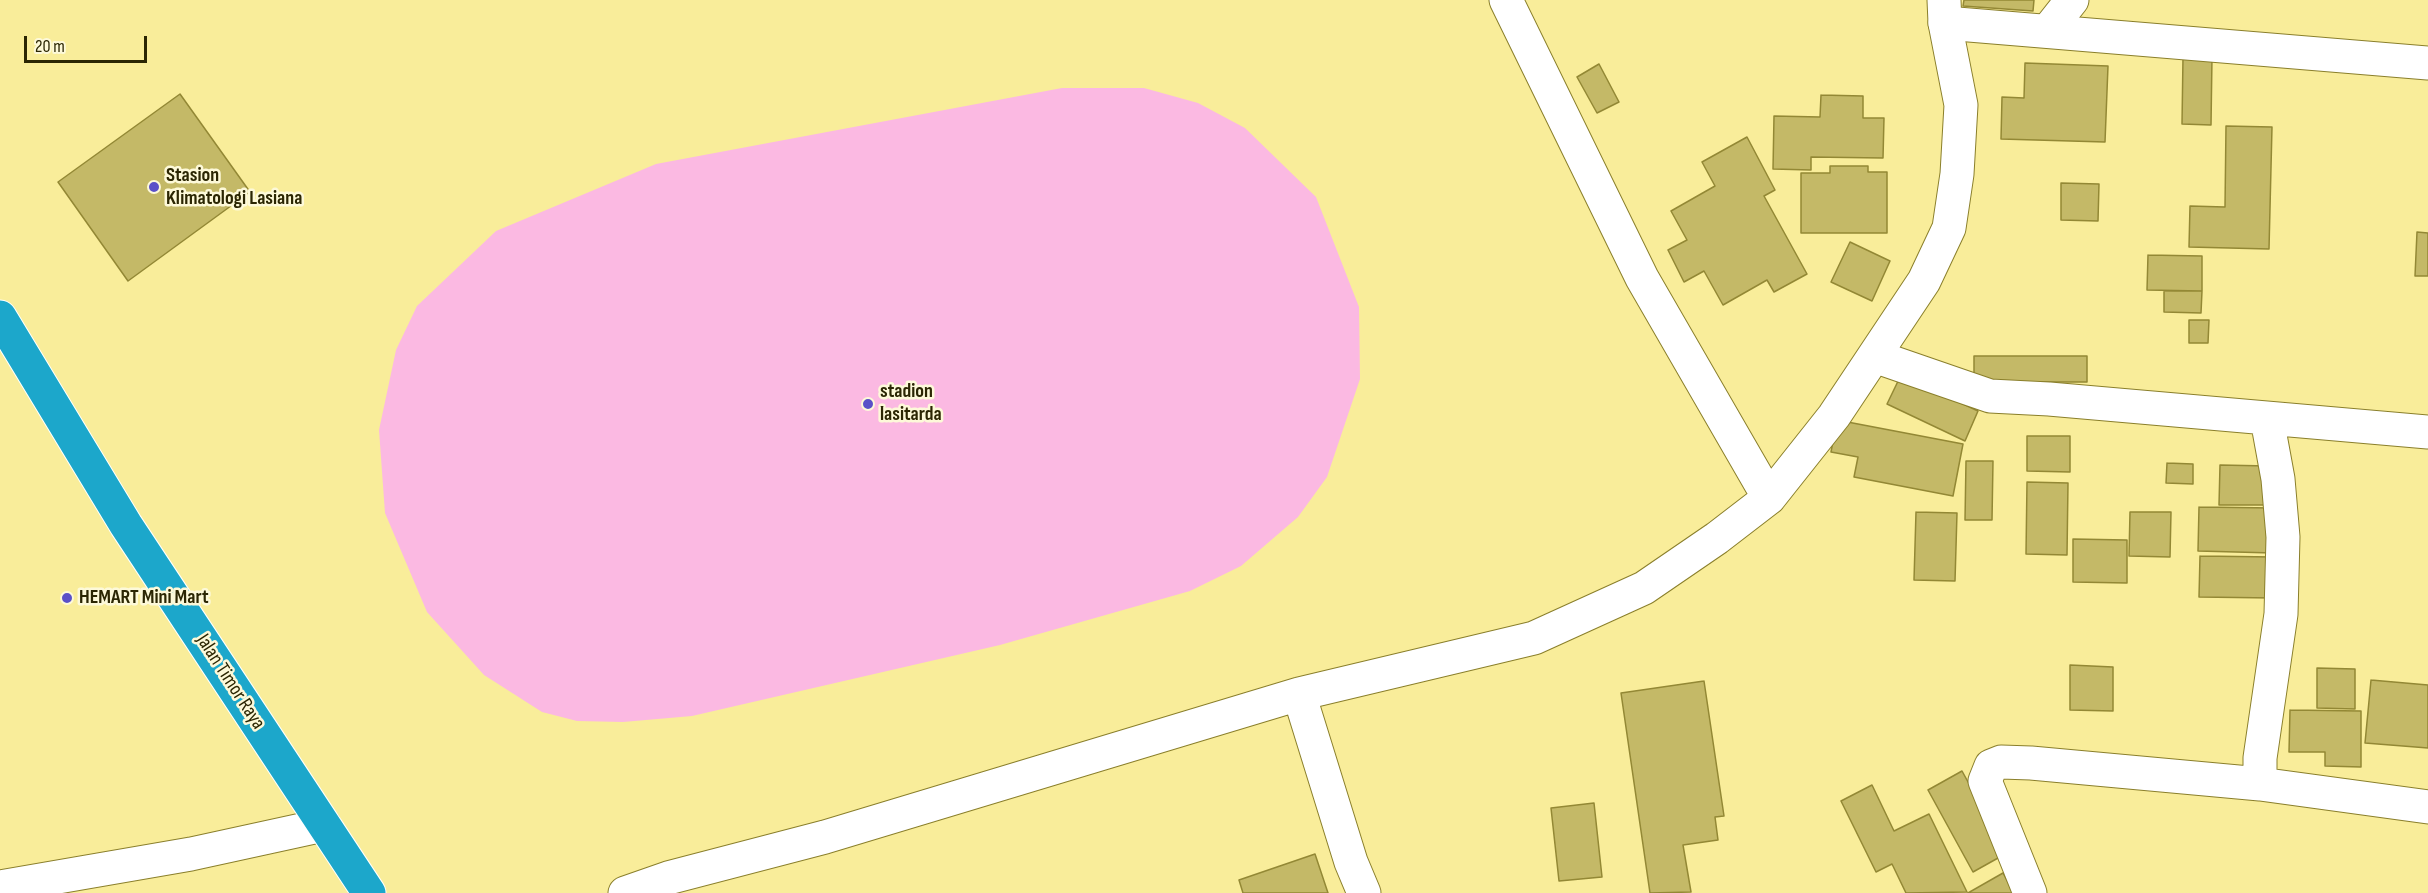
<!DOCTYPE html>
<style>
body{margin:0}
#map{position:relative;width:2428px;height:893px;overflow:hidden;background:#f9ed9a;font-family:"Sofia Sans Condensed",sans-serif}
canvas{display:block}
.scale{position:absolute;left:24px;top:36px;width:123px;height:27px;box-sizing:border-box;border:3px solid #2b2603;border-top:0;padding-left:8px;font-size:18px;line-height:21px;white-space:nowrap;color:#2b2603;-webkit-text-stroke:4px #fdf9d9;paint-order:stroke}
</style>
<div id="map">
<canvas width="2428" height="893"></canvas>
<div class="scale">20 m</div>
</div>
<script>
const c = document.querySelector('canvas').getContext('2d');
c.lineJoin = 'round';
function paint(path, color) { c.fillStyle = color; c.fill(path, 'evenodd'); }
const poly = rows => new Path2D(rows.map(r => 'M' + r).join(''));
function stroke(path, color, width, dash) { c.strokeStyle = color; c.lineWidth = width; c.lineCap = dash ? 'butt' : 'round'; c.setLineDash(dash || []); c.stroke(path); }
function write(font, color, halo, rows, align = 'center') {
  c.font = font + ' "Sofia Sans Condensed",sans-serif'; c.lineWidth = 5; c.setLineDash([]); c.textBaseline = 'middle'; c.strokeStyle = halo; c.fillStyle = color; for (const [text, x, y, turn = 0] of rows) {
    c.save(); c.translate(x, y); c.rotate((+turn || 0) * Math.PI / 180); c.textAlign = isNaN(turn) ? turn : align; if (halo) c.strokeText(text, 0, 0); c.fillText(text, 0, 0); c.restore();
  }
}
paint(poly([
 [1062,88,1144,88,1198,103,1245,128,1316,197,1359,307,1360,379,1327,477,1298,517,1241,566,1190,591,1000,645,692,716,623,722,577,721,542,712,484,675,427,612,385,513,379,430,396,350,417,306,496,231,656,164]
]), '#fbb9e2');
const building = poly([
 [1964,0,2034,0,2033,11,1963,6,1964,0],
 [2183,57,2212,57,2211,125,2182,124,2183,57],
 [2025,63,2108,66,2105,142,2001,139,2002,97,2024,98,2025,63],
 [1599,64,1619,102,1597,113,1577,77,1599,64],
 [180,94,250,192,128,281,58,182,180,94],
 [1821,95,1863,96,1863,118,1884,118,1883,158,1811,157,1811,170,1773,169,1774,116,1820,117,1821,95],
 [2226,126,2272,127,2269,249,2189,247,2190,206,2225,207,2226,126],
 [1747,137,1775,190,1764,196,1807,274,1774,292,1767,280,1723,305,1704,271,1684,282,1668,250,1687,240,1671,211,1715,186,1702,162,1747,137],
 [1830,166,1868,166,1868,172,1887,172,1887,233,1801,233,1801,173,1830,173,1830,166],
 [2061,183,2099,184,2098,221,2061,220,2061,183],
 [2417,232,2428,233,2428,276,2415,276,2417,232],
 [1850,242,1890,261,1872,301,1831,282,1850,242],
 [2148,255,2202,256,2202,291,2147,290,2148,255],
 [2164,291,2202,291,2201,313,2164,312,2164,291],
 [2189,320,2209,320,2208,343,2189,343,2189,320],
 [1974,356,2087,356,2087,382,1974,382,1974,356],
 [1901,375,1978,411,1965,441,1887,404,1901,375],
 [1837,420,1963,444,1953,496,1854,477,1858,457,1831,452,1837,420],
 [2027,436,2070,436,2070,472,2027,471,2027,436],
 [1966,461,1993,461,1992,520,1965,520,1966,461],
 [2167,463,2193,464,2193,484,2166,483,2167,463],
 [2220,465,2268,466,2267,505,2219,505,2220,465],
 [2027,482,2068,483,2067,555,2026,554,2027,482],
 [2199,507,2274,508,2273,553,2198,551,2199,507],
 [1916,512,1957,513,1955,581,1914,580,1916,512],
 [2130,512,2171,512,2170,557,2129,556,2130,512],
 [2073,539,2127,540,2127,583,2073,582,2073,539],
 [2200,556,2274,557,2273,598,2199,597,2200,556],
 [2070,665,2113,667,2113,711,2070,710,2070,665],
 [2317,668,2355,669,2355,709,2317,708,2317,668],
 [2371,680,2428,685,2428,748,2365,743,2371,680],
 [1704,681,1724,816,1715,817,1718,840,1683,845,1691,892,1650,893,1621,693,1704,681],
 [2290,710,2361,711,2361,767,2325,766,2325,752,2289,752,2290,710],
 [1962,771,2007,853,1973,872,1928,790,1962,771],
 [1872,785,1894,831,1929,814,1967,892,1906,893,1892,864,1876,872,1841,801,1872,785],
 [1594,803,1602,877,1559,881,1551,808,1594,803],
 [1315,854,1328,893,1243,893,1239,880,1315,854],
 [2003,873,2014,893,1968,893,2003,873]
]);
paint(building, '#c4b967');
stroke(building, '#938835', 1.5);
const street = poly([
 [1506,0,1642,278,1769,498],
 [2049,29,2072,0],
 [1874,356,1990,396,2049,399,2428,432],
 [2267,419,2278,479,2283,537,2281,614,2260,758,2260,784,2428,807],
 [1299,694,1351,862,1364,893],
 [0,887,191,854,324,825],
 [625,893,668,878,825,837,1299,694,1534,638,1644,588,1717,538,1769,498,1834,416,1924,281,1949,228,1957,174,1961,105,1945,23,1944,0],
 [2030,893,1985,781,1991,766,2001,762,2031,763,2260,784]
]);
const secondary = poly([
 [1945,23,2428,63]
]);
const highway = poly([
 [0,317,126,525,369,893]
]);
stroke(street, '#8a7f2b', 35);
stroke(secondary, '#8a7f2b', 35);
stroke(highway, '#fff', 35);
stroke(street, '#fff', 33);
stroke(secondary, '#fff', 33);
stroke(highway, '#1ca7cb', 33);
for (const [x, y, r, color] of [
 [154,187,6,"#5a50c8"],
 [868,404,6,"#5a50c8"],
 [67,598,6,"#5a50c8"]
]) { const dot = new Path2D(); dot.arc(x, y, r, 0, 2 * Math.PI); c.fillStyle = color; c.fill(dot); stroke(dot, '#fdf9d9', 2); }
write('bold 20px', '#2b2603', '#fdf9d9', [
 ["Stasion",166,176],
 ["Klimatologi Lasiana",166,199],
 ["stadion",880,392],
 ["lasitarda",880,415],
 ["HEMART Mini Mart",79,598]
], 'left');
write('20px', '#2b2603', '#fdf9d9', [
 ["Jalan Timor Raya",230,682,57]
]);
</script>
